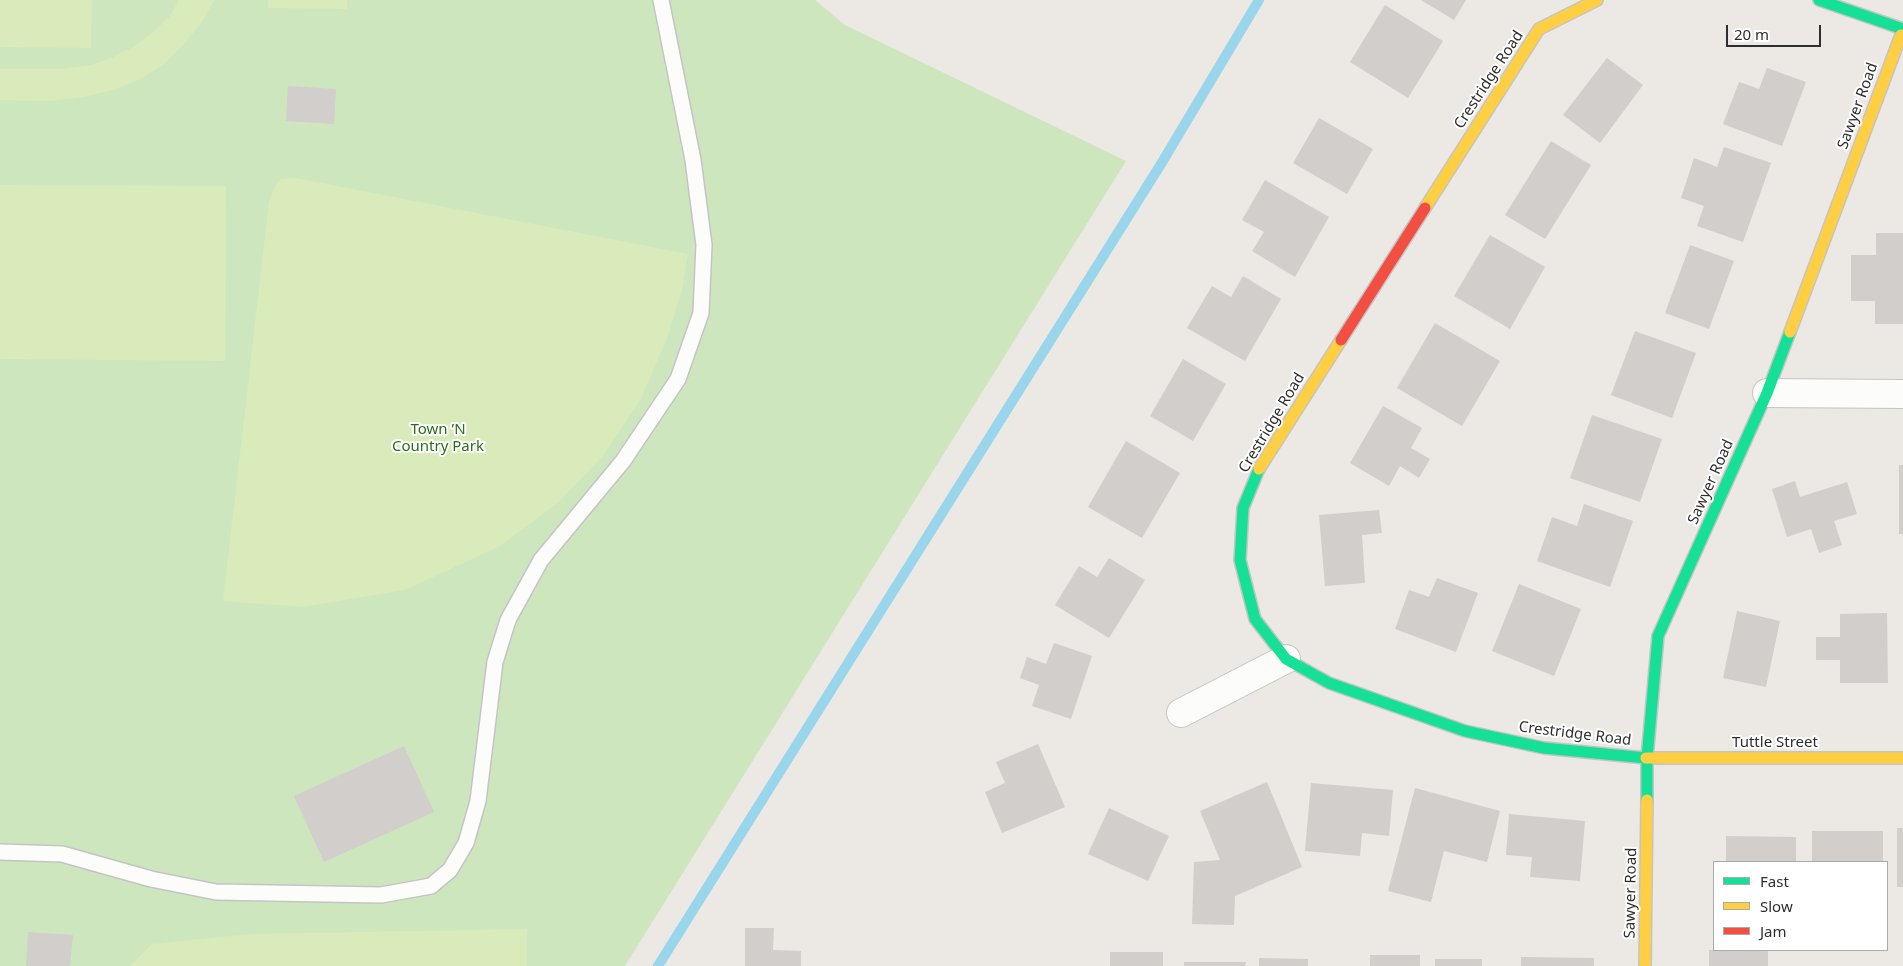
<!DOCTYPE html>
<meta charset="utf-8">
<style>
body{margin:0}
#map{position:relative;width:1903px;height:966px;overflow:hidden;background:#ece8e4;font-family:"Noto Sans",sans-serif}
canvas{display:block}
.legend{position:absolute;left:1713px;top:861px;width:175px;height:90px;box-sizing:border-box;background:#fff;border:1px solid #ababab;margin:0;padding:6px 9px;list-style:none;font-size:15px;color:#2e2e2e}
.legend li{display:flex;align-items:center;gap:10px;height:25px}
.legend b{width:25px;border:1px solid #ababab}
.scale{position:absolute;left:1726px;top:25px;width:95px;height:22px;box-sizing:border-box;border:2px solid #2e2e2e;border-top:0;padding-left:6px;font-size:15px;line-height:18px;white-space:nowrap;color:#2e2e2e;-webkit-text-stroke:4px #fff;paint-order:stroke}
</style>
<div id="map">
<canvas width="1903" height="966"></canvas>
<ul class="legend">
<li><b style="height:6px;background:#16e098"></b>Fast</li>
<li><b style="height:6px;background:#ffcf43"></b>Slow</li>
<li><b style="height:6px;background:#f24e42"></b>Jam</li>
</ul>
<div class="scale">20 m</div>
</div>
<script>
const c = document.querySelector('canvas').getContext('2d');
c.lineJoin = 'round';
function paint(path, color) { c.fillStyle = color; c.fill(path, 'evenodd'); }
const poly = rows => new Path2D(rows.map(r => 'M' + r).join(''));
function stroke(path, color, width, dash) { c.strokeStyle = color; c.lineWidth = width; c.lineCap = dash ? 'butt' : 'round'; c.setLineDash(dash || []); c.stroke(path); }
function write(font, color, halo, rows, align = 'center') {
  c.font = font + ' "Noto Sans",sans-serif'; c.lineWidth = 4; c.setLineDash([]); c.textBaseline = 'middle'; c.strokeStyle = halo; c.fillStyle = color; for (const [text, x, y, turn = 0] of rows) {
    c.save(); c.translate(x, y); c.rotate((+turn || 0) * Math.PI / 180); c.textAlign = isNaN(turn) ? turn : align; if (halo) c.strokeText(text, 0, 0); c.fillText(text, 0, 0); c.restore();
  }
}
paint(poly([
 [0,0,815,0,845,25,1126,161,625,966,0,966]
]), '#cee6be');
paint(poly([
 [0,0,92,0,91,48,0,47],
 [179,0,214,0,204,19,185,43,163,65,140,79,116,89,84,97,48,101,0,100,0,69,62,69,91,65,113,57,133,47,152,33,170,16],
 [268,0,347,0,347,9,268,8],
 [296,178,688,254,682,290,669,333,641,399,602,457,559,502,500,546,405,590,303,607,223,601,269,202,274,187,281,179],
 [0,185,226,186,225,361,0,359],
 [527,929,527,966,130,966,152,944,250,934]
]), '#d9eabb');
stroke(poly([
 [658,966,1161,164,1259,0]
]), '#99d6ec', 10);
paint(poly([
 [1421,0,1466,0,1454,20],
 [1385,5,1443,41,1408,98,1350,62],
 [1607,58,1643,85,1600,143,1563,115],
 [1767,68,1806,82,1782,146,1723,124,1739,82,1759,89],
 [288,86,336,89,334,124,286,121],
 [1319,118,1373,149,1347,194,1293,163],
 [1551,141,1591,165,1545,239,1505,215],
 [1724,147,1771,163,1743,242,1697,226,1704,206,1681,198,1694,158,1717,167],
 [1265,180,1329,217,1295,277,1252,251,1264,232,1242,220],
 [1876,233,1903,233,1903,324,1875,324,1875,301,1851,301,1851,255,1876,255],
 [1490,235,1545,267,1510,329,1454,296],
 [1690,245,1734,261,1709,329,1665,313],
 [1243,276,1281,299,1245,361,1187,328,1212,286,1231,297],
 [1435,323,1500,361,1462,426,1397,388],
 [1635,331,1696,353,1672,418,1611,395],
 [1183,359,1226,384,1193,441,1150,416],
 [1383,406,1422,428,1411,448,1430,459,1419,478,1400,466,1389,486,1350,463],
 [1592,415,1662,439,1640,502,1570,478],
 [1126,441,1180,473,1142,538,1088,507],
 [1899,465,1903,465,1903,534,1899,534],
 [1795,481,1800,497,1847,482,1857,514,1834,521,1842,545,1819,553,1811,529,1787,537,1772,489],
 [1584,504,1633,521,1610,587,1537,561,1552,517,1577,526],
 [1379,510,1382,533,1362,535,1365,583,1325,586,1319,515],
 [1109,558,1145,580,1109,638,1055,605,1079,566,1097,577],
 [1437,578,1478,593,1456,652,1395,629,1409,590,1429,597],
 [1519,584,1581,609,1554,676,1492,651],
 [1737,611,1780,621,1766,687,1723,678],
 [1887,613,1888,683,1840,683,1840,660,1816,660,1816,637,1840,637,1840,614],
 [1054,643,1092,656,1071,719,1032,706,1039,685,1020,678,1027,657,1046,664],
 [1038,744,1065,807,1002,833,985,792,1005,783,996,762],
 [404,746,434,812,324,862,294,796],
 [1267,782,1302,867,1235,896,1234,925,1192,924,1194,862,1220,860,1200,811],
 [1311,783,1393,790,1389,836,1362,833,1360,856,1305,851],
 [1415,788,1500,811,1487,862,1444,851,1431,902,1388,891],
 [1109,808,1169,836,1148,881,1088,854],
 [1509,814,1585,821,1580,881,1530,877,1532,857,1506,855],
 [1897,828,1903,828,1903,887,1897,887],
 [1812,831,1883,831,1883,862,1812,862],
 [1726,836,1796,837,1796,862,1726,862],
 [745,928,774,928,773,950,801,951,801,966,745,966],
 [28,932,73,935,70,966,26,966],
 [1709,950,1768,950,1768,966,1709,966],
 [1110,952,1163,952,1163,966,1110,966],
 [1370,955,1420,955,1420,966,1370,966],
 [1521,957,1594,958,1594,966,1521,966],
 [1259,958,1308,959,1308,966,1259,966],
 [1435,959,1482,959,1482,966,1435,966],
 [1184,962,1246,962,1245,966,1184,966]
]), '#d1cecb');
const lane = poly([
 [0,852,62,854,151,879,216,892,381,895,431,886,450,870,466,843,478,801,495,662,508,620,541,560,623,461,678,379,701,313,704,245,693,160,661,0]
]);
const street = poly([
 [1767,393,1903,394],
 [1181,713,1286,659]
]);
const fast = poly([
 [1819,0,1903,29,1901,35],
 [1259,469,1243,508,1240,560,1255,619,1286,659,1329,683,1465,731,1544,748,1646,758],
 [1647,800,1647,758,1658,636,1767,393,1790,332]
]);
const slow = poly([
 [1425,208,1539,29,1597,0],
 [1790,332,1901,35],
 [1259,469,1341,340],
 [1646,758,1903,758],
 [1645,966,1647,800]
]);
const jam = poly([
 [1341,340,1425,208]
]);
stroke(lane, '#c5c4c5', 18);
stroke(street, '#c5c4c5', 30);
stroke(fast, '#c5c4c5', 14);
stroke(slow, '#c5c4c5', 14);
stroke(jam, '#c5c4c5', 14);
stroke(lane, '#fcfcfb', 15);
stroke(street, '#fcfcfb', 28);
stroke(fast, '#16e098', 11);
stroke(slow, '#ffcf43', 11);
stroke(jam, '#f24e42', 11);
write('15px', '#2e2e2e', '#fff', [
 ["Crestridge Road",1489,80,-57],
 ["Sawyer Road",1858,106,-70],
 ["Crestridge Road",1272,423,-59],
 ["Sawyer Road",1711,482,-66],
 ["Crestridge Road",1575,734,7],
 ["Tuttle Street",1775,743],
 ["Sawyer Road",1631,893,-89]
]);
write('15px', '#2c6e1b', '#fff', [
 ["Town ’N",438,430],
 ["Country Park",438,447]
]);
</script>
